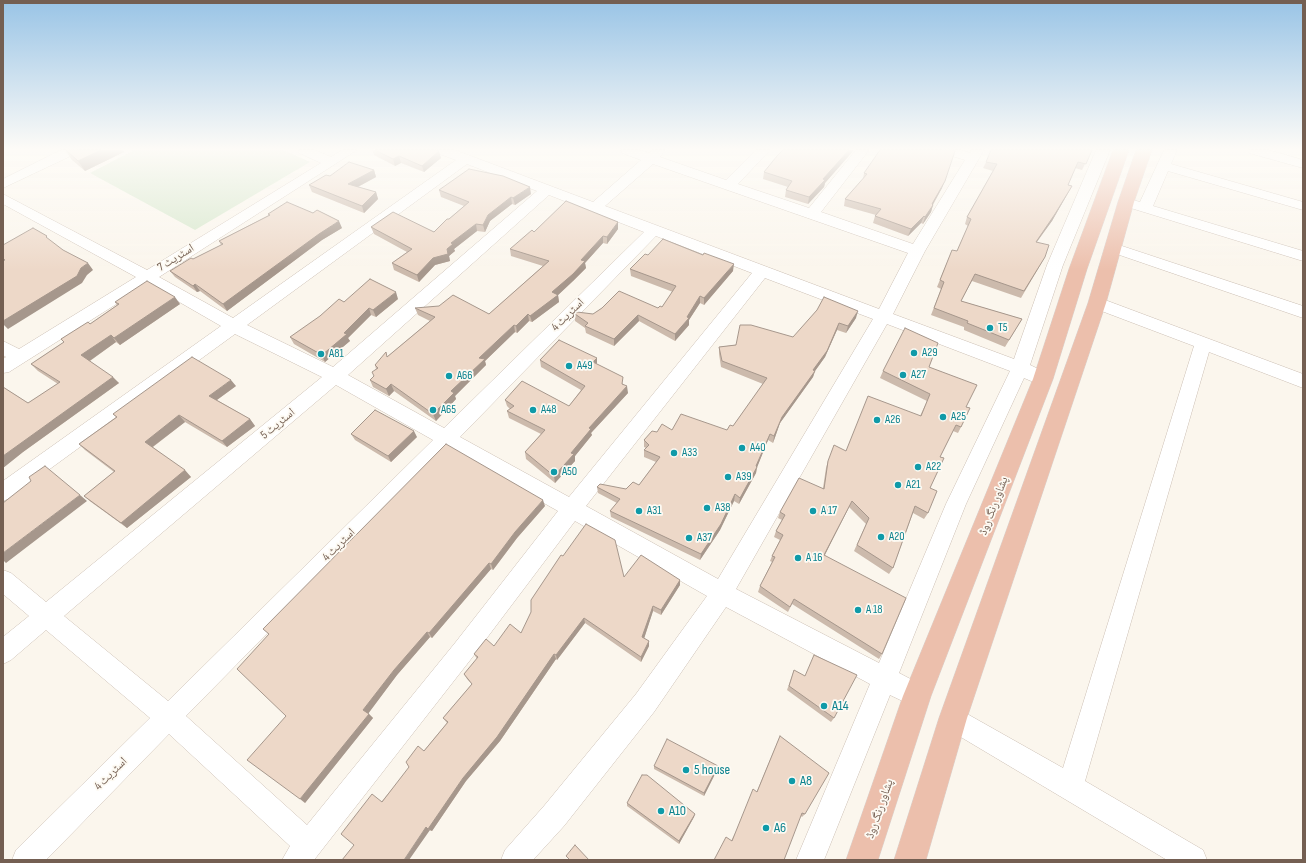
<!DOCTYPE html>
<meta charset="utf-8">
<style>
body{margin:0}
#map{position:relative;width:1306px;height:863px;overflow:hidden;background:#fbf6ed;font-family:"Sofia Sans Condensed",sans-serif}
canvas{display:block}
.frame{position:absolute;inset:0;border:4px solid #745f52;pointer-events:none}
</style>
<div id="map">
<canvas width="1306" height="863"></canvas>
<div class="frame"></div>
</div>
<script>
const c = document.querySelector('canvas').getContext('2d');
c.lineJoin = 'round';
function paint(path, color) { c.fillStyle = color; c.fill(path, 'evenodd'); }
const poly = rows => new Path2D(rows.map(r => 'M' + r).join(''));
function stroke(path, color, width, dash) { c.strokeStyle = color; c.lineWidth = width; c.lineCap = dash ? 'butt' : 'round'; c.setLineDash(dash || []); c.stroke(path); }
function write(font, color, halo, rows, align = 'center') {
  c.font = font + ' "Sofia Sans Condensed","Noto Naskh Arabic",sans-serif'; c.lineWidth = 3.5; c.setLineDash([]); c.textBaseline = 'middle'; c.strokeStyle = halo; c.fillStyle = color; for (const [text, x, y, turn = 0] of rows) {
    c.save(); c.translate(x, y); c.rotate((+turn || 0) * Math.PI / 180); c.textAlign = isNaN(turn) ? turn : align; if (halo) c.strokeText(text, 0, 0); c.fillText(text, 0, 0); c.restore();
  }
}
paint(poly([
 [134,150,284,150,310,162,195,230,90,173]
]), '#d6e7cc');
const minor = poly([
 [61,150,78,150,77,153,3,188,3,179,61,150],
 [298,150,315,150,331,157,342,150,357,150,159,277,233,318,456,160,437,153,436,150,455,150,593,202,641,160,622,153,621,150,640,150,649,153,652,150,665,150,660,157,726,180,756,150,770,150,738,184,809,208,856,150,869,150,821,212,913,244,965,160,942,153,941,150,961,150,970,153,971,150,984,150,925,251,893,314,1014,359,1047,265,1096,150,1110,150,1063,265,1030,365,1049,374,1052,379,1049,384,1043,386,1024,378,966,504,899,673,926,687,929,696,926,705,917,708,890,695,824,860,796,860,870,684,726,607,654,712,564,826,533,860,501,860,505,850,544,806,636,694,707,596,575,521,471,659,314,860,282,860,290,846,169,734,46,860,12,860,16,850,150,718,46,630,11,660,3,664,3,637,29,616,3,594,3,570,11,573,46,602,322,377,235,334,10,498,3,501,3,481,221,326,148,284,9,372,3,373,3,359,6,357,3,355,3,341,19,349,136,277,3,204,3,194,147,270,321,163,299,153,298,150],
 [467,164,537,191,333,367,247,325,467,164],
 [653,164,908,253,879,309,605,206,653,164],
 [549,195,644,232,444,428,348,375,549,195],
 [656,236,752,273,569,497,460,437,656,236],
 [765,278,873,319,718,579,586,506,765,278],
 [887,324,1010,371,946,504,879,663,736,589,887,324],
 [336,385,433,440,168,701,64,616,336,385],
 [448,449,558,511,455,643,307,825,186,716,448,449],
 [1164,150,1177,150,1171,164,1303,202,1303,210,1168,171,1153,206,1303,251,1303,261,1121,205,1119,202,1121,199,1126,198,1140,202,1164,150],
 [1248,150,1269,150,1303,160,1303,168,1249,153,1248,150],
 [1113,243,1303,306,1303,318,1108,251,1105,248,1108,245,1113,243],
 [1097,297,1303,374,1303,388,1209,352,1085,781,1203,850,1207,860,1167,860,944,727,941,718,944,709,953,706,1063,768,1194,346,1091,307,1089,303,1091,299,1097,297]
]);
const highway = poly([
 [1113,150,1129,150,1087,269,1053,379,931,696,878,860,846,860,903,696,1033,379,1069,269,1113,150],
 [1136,150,1152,150,1134,202,1106,303,967,718,926,860,894,860,939,718,1088,303,1118,202,1136,150]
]);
stroke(minor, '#ccbfb4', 1);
stroke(highway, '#d8d2cf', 1);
paint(minor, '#fff');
paint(highway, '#ecbfac');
paint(poly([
 [65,150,122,150,124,152,85,171,72,160],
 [372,150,436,150,441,158,424,172,401,163,395,166,374,155],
 [783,150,854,150,825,183,824,187,808,204,785,197,786,190,788,187,763,179,764,172],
 [1092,150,1082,170,1075,168,1068,185,1072,186,1052,221,1037,242,1045,257,1021,298,972,281,961,301,1022,319,1005,347,964,330,964,327,931,315,941,289,937,287,952,250,957,251,968,226,965,224,967,217,993,171,983,168,986,162],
 [374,170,376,177,358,187,376,192,378,199,364,213,312,192,309,185,330,176],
 [864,173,942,188,933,205,931,212,923,224,921,223,908,236,873,223,875,216,876,215,844,206,845,199,863,179],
 [439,190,531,194,515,205,512,204,490,221,485,232,477,231,454,249,455,251,449,256,450,261,435,265,419,282,394,270,392,263,407,252,374,234,371,227,434,232,464,206,441,197],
 [268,214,342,228,322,240,227,311,200,291,197,292,175,277,170,271,221,245,219,241,269,215],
 [618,229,607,244,603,243,585,263,586,268,573,281,558,295,559,302,532,322,529,321,517,333,515,332,485,361,486,365,455,396,456,399,436,421,394,391,389,396,373,387,370,380,374,376,376,369,375,365,388,356,430,321,418,315,415,308,489,314,543,266,511,256,510,249,534,232],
 [648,255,733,271,704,305,700,303,689,320,689,325,675,341,639,321,614,346,586,333,585,328,575,321,575,314,593,314,602,308,658,308,662,307,673,292,631,276,630,269],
 [398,299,376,317,371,315,348,338,350,341,325,362,294,344,290,337,344,302],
 [115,302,180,304,120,345,116,342,90,361,119,383,23,452,3,468,3,387,28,403,58,384,38,371,31,364,64,342,61,339,90,324,117,305],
 [856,318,846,333,837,330,825,357,815,371,813,377,780,423,773,443,768,440,757,467,756,473,739,504,734,501,720,530,700,560,611,517,610,511,617,503,598,493,597,487,626,489,639,485,656,462,644,457,644,450,646,448,644,447,644,440,657,432,672,430,727,430,733,426,763,384,721,367,719,354,719,347,793,337],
 [540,360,597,364,623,384,628,393,591,433,592,435,575,456,575,461,555,483,526,459,525,452,541,434,509,418,507,411,510,409,507,406,505,400,569,406,581,390,541,367],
 [929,367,966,407,961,427,958,433,953,431,940,457,930,488,928,513,924,519,913,513,893,568,889,574,854,551,866,524,849,507,825,555,882,654,879,659,792,604,788,612,758,592,760,586,772,562,770,561,772,556,780,540,774,537,776,531,782,520,778,518,780,512,823,488,826,468,828,461,846,451,920,416,927,401,880,378,883,371],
 [236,386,217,400,250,419,255,426,227,447,185,422,153,447,191,477,127,528,91,502,84,496,114,472,85,450,79,444,116,417,113,414],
 [351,434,417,437,391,462,355,440],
 [545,506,517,538,493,570,491,569,432,638,430,637,397,675,368,713,373,718,305,803,286,716,269,634,263,629],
 [624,577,680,580,680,585,661,615,653,611,644,638,649,641,649,646,641,662,585,623,557,660,556,659,500,741,466,781,432,831,430,830,354,845,382,801,447,723,443,718,472,684,467,679,464,674,477,659,474,654,494,646,521,633],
 [794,670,834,718,831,722,787,690],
 [780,736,805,814,802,817,801,816,714,860,731,841,757,791],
 [654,766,718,766,717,770,704,796,654,769],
 [627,803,695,814,694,817,679,844,627,806]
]), '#ccbaac');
paint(poly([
 [101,150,122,150,124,152,85,171,78,161],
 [849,150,854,150,825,183,824,187,808,204,809,197,823,179],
 [439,151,441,158,424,172,422,166],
 [399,156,401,163,395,166,393,159],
 [374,170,376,177,350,191,348,184],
 [945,181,942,188,929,211,932,204],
 [1072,186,1052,221,1032,248,1036,242],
 [530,187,531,194,515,205,513,198],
 [376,192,378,199,364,213,362,206],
 [511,197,512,204,490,221,485,232,483,225,488,215],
 [933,205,931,212,923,224,925,217],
 [924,216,921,223,908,236,911,229],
 [339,221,342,228,322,240,227,311,223,304,319,234],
 [618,222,618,229,607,244,607,237],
 [476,224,477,231,454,249,455,251,449,256,450,261,435,265,419,282,417,275,433,258,447,249,451,243],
 [603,236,603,243,585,263,586,268,573,281,556,297,558,295,559,302,532,322,530,316],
 [88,263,93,270,87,275,82,283,8,329,3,324,3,321],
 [734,264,733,271,704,305,704,298],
 [195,284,200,291,197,292,193,286],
 [396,292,398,299,376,317,373,310],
 [700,296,700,303,689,320,689,325,675,341,675,334,687,317],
 [175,297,180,304,120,345,114,338],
 [369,308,371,315,348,338,350,341,325,362,322,355],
 [858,311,856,318,846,333,848,326],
 [528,314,529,321,517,333,516,326],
 [638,315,639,321,614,346,614,339],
 [839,323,837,330,825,357,815,371,813,377,780,423,773,443,774,436,782,417,813,370],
 [514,325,515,332,485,361,486,365,455,396,456,399,436,421,433,414,451,391,479,358],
 [111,335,116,342,88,362,81,355],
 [597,358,597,364,593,362],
 [113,377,119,383,23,452,3,468,3,456],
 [231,380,236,386,214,402,209,396],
 [391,384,394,391,389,396,386,389],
 [627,386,628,393,591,433,592,435,575,456,575,461,555,483,554,476,589,428],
 [179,415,185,422,151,448,145,442],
 [250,419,255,426,227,447,222,441],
 [414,431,417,437,391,462,388,456],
 [770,434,768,440,756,470,757,467,756,473,739,504,740,498,756,466],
 [185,470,191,477,127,528,121,523],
 [735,494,734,501,720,530,700,560,701,554],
 [80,495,87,501,6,563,3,560,3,553],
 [543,500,545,506,517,538,493,570,491,564,515,532],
 [852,501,849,507,822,560,827,548],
 [489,563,491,569,432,638,429,633],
 [680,580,680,585,661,615,661,610],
 [653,606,653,611,643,642,642,637],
 [584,618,585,623,557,660,556,655],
 [427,632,430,637,397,675,368,714,363,710,394,670],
 [649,641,649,646,641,662,641,657],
 [554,654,556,659,500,741,466,781,432,831,428,829,463,778],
 [369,714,373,718,305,803,300,799],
 [718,766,717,770,704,796,704,793],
 [695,814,694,817,679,844,679,841],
 [426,827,430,830,409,860,404,860]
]), '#a6978c');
const building = poly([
 [66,150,101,150,78,161,66,150],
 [375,150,436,150,439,151,422,166,399,156,393,159,375,150],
 [783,150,849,150,823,179,825,180,809,197,786,190,792,181,764,172,777,156,783,150],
 [880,150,952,150,955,151,945,181,932,204,933,205,925,217,924,216,911,229,875,216,881,209,845,199,867,174,864,173,880,150],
 [991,150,1092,150,1086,164,1078,162,1068,185,1072,186,1055,214,1036,242,1049,245,1045,257,1024,291,975,274,961,301,1022,319,1009,340,967,323,968,321,934,308,944,282,940,280,952,250,957,251,971,219,967,217,997,164,986,162,991,150],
 [349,162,374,170,348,184,376,192,362,206,309,185,326,175,330,176,349,162],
 [469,169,503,176,530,187,513,198,511,197,488,215,483,225,476,224,451,243,453,244,447,249,448,254,433,258,417,275,392,263,412,249,371,227,393,212,434,232,447,219,449,219,469,202,439,190,469,169],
 [566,201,618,222,607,237,603,236,581,260,585,261,573,274,552,292,558,295,530,316,528,314,516,326,514,325,479,358,485,359,451,391,454,393,433,414,391,384,386,389,370,380,374,376,372,372,378,368,375,365,386,352,387,357,435,317,415,308,439,306,453,295,489,314,549,261,510,249,532,230,534,232,566,201],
 [287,202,313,213,317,210,339,221,319,234,223,304,195,284,193,286,170,271,191,258,193,259,223,244,219,241,270,215,268,214,287,202],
 [33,228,47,236,46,237,63,250,88,263,81,268,77,276,3,321,3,261,5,260,3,258,3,245,33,228],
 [663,239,703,255,704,253,734,264,704,298,700,296,687,317,689,318,675,334,638,315,614,339,585,326,588,323,575,314,577,312,593,314,602,308,619,291,658,308,660,306,662,307,676,286,630,269,645,254,648,255,663,239],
 [370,279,396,292,373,310,369,308,344,333,347,334,322,355,290,337,320,316,339,299,344,302,370,279],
 [147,281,175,297,114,338,111,335,81,355,113,377,3,456,3,387,28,403,60,382,31,364,64,342,61,339,88,322,90,324,119,304,115,302,147,281],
 [824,297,858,311,848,326,839,323,827,351,813,370,815,371,782,417,774,436,770,434,756,466,757,467,740,498,735,494,721,524,701,554,610,511,620,499,597,487,600,484,626,489,633,482,639,485,660,457,644,450,649,445,644,440,652,431,657,432,662,424,672,430,681,414,727,430,730,425,733,426,767,378,722,361,719,347,736,345,740,325,751,325,793,337,817,310,824,297],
 [905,328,938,343,929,367,977,385,966,407,970,408,961,427,956,425,940,457,944,458,930,488,937,491,928,513,915,506,893,568,857,545,869,518,852,501,824,555,906,598,882,654,794,599,790,607,760,586,775,557,772,556,783,535,776,531,785,515,780,512,799,478,824,489,828,461,834,445,846,451,868,396,921,416,930,394,883,371,905,328],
 [559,340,597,358,593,362,623,377,622,384,627,386,589,428,591,429,571,453,574,454,554,476,525,452,545,430,507,411,514,406,505,400,522,381,569,406,585,386,540,360,559,340],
 [192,357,231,380,209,396,250,419,222,441,179,415,145,442,185,470,121,523,84,496,115,471,79,444,117,417,113,414,192,357],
 [375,410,414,431,388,456,351,434,375,410],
 [446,444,543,500,515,532,491,564,489,563,429,633,427,632,394,670,363,710,369,714,300,799,247,760,286,716,237,669,269,634,263,629,446,444],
 [45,466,80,495,3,553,3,503,31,481,29,477,45,466],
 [586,524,615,540,624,577,641,555,680,580,661,610,653,606,642,637,649,641,641,657,584,618,556,655,554,654,497,737,463,778,428,829,426,827,404,860,342,860,354,845,341,834,372,794,382,802,409,767,406,762,418,746,424,751,448,722,443,718,472,684,464,674,478,657,474,654,486,639,494,646,510,624,521,633,531,612,531,600,561,555,563,556,586,524],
 [814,655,857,675,834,718,789,686,794,670,805,676,814,655],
 [780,736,829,773,805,814,802,813,784,860,714,860,726,837,732,841,753,789,757,792,780,736],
 [667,739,718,766,704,793,654,766,667,739],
 [642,775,647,775,695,814,679,841,627,803,642,775],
 [575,845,589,860,570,860,566,856,575,845]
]);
paint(building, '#edd8c8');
stroke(building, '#a6978c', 1);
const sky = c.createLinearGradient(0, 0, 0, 271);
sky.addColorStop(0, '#99c4e6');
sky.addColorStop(0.55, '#fdfbf7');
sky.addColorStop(1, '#fdfbf700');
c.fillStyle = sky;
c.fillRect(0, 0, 1306, 271);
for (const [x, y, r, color] of [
 [990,328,4,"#0f9aa8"],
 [914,353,4,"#0f9aa8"],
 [321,354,4,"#0f9aa8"],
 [569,366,4,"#0f9aa8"],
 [903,375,4,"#0f9aa8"],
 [449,376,4,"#0f9aa8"],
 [433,410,4,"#0f9aa8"],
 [533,410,4,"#0f9aa8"],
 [943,417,4,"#0f9aa8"],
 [877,420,4,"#0f9aa8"],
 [742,448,4,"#0f9aa8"],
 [674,453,4,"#0f9aa8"],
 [918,467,4,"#0f9aa8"],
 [554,472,4,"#0f9aa8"],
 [728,477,4,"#0f9aa8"],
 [898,485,4,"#0f9aa8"],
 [707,508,4,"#0f9aa8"],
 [639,511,4,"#0f9aa8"],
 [813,511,4,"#0f9aa8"],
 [881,537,4,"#0f9aa8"],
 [689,538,4,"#0f9aa8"],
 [798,558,4,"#0f9aa8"],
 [858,610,4,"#0f9aa8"],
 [824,706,4,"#0f9aa8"],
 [686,770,4,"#0f9aa8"],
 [792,781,4,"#0f9aa8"],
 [661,811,4,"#0f9aa8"],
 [766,828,4,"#0f9aa8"]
]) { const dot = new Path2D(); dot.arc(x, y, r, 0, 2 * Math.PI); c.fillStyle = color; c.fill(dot); stroke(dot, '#fdfaf3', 1.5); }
write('12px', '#745f52', '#fdfaf3', [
 ["اسٹریٹ 7",176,258,-32],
 ["اسٹریٹ 4",568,315,-45],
 ["اسٹریٹ 5",278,424,-40],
 ["پشاور رنگ روڈ",994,506,-69],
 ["اسٹریٹ 4",339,545,-45],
 ["اسٹریٹ 4",111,774,-45],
 ["پشاور رنگ روڈ",880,809,-71]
]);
write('12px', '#0d838f', '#fdfaf3', [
 ["T5",998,328],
 ["A29",922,353],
 ["A81",329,354],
 ["A49",577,366],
 ["A27",911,375],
 ["A66",457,376],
 ["A65",441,410],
 ["A48",541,410],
 ["A25",951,417],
 ["A26",885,420],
 ["A40",750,448],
 ["A33",682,453],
 ["A22",926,467],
 ["A50",562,472],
 ["A39",736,477],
 ["A21",906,485],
 ["A38",715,508],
 ["A31",647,511],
 ["A 17",821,511],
 ["A20",889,537],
 ["A37",697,538],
 ["A 16",806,558],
 ["A 18",866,610]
], 'left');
write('14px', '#0d838f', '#fdfaf3', [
 ["A14",832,706],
 ["5 house",694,770],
 ["A8",800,781],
 ["A10",669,811],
 ["A6",774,828]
], 'left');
</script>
